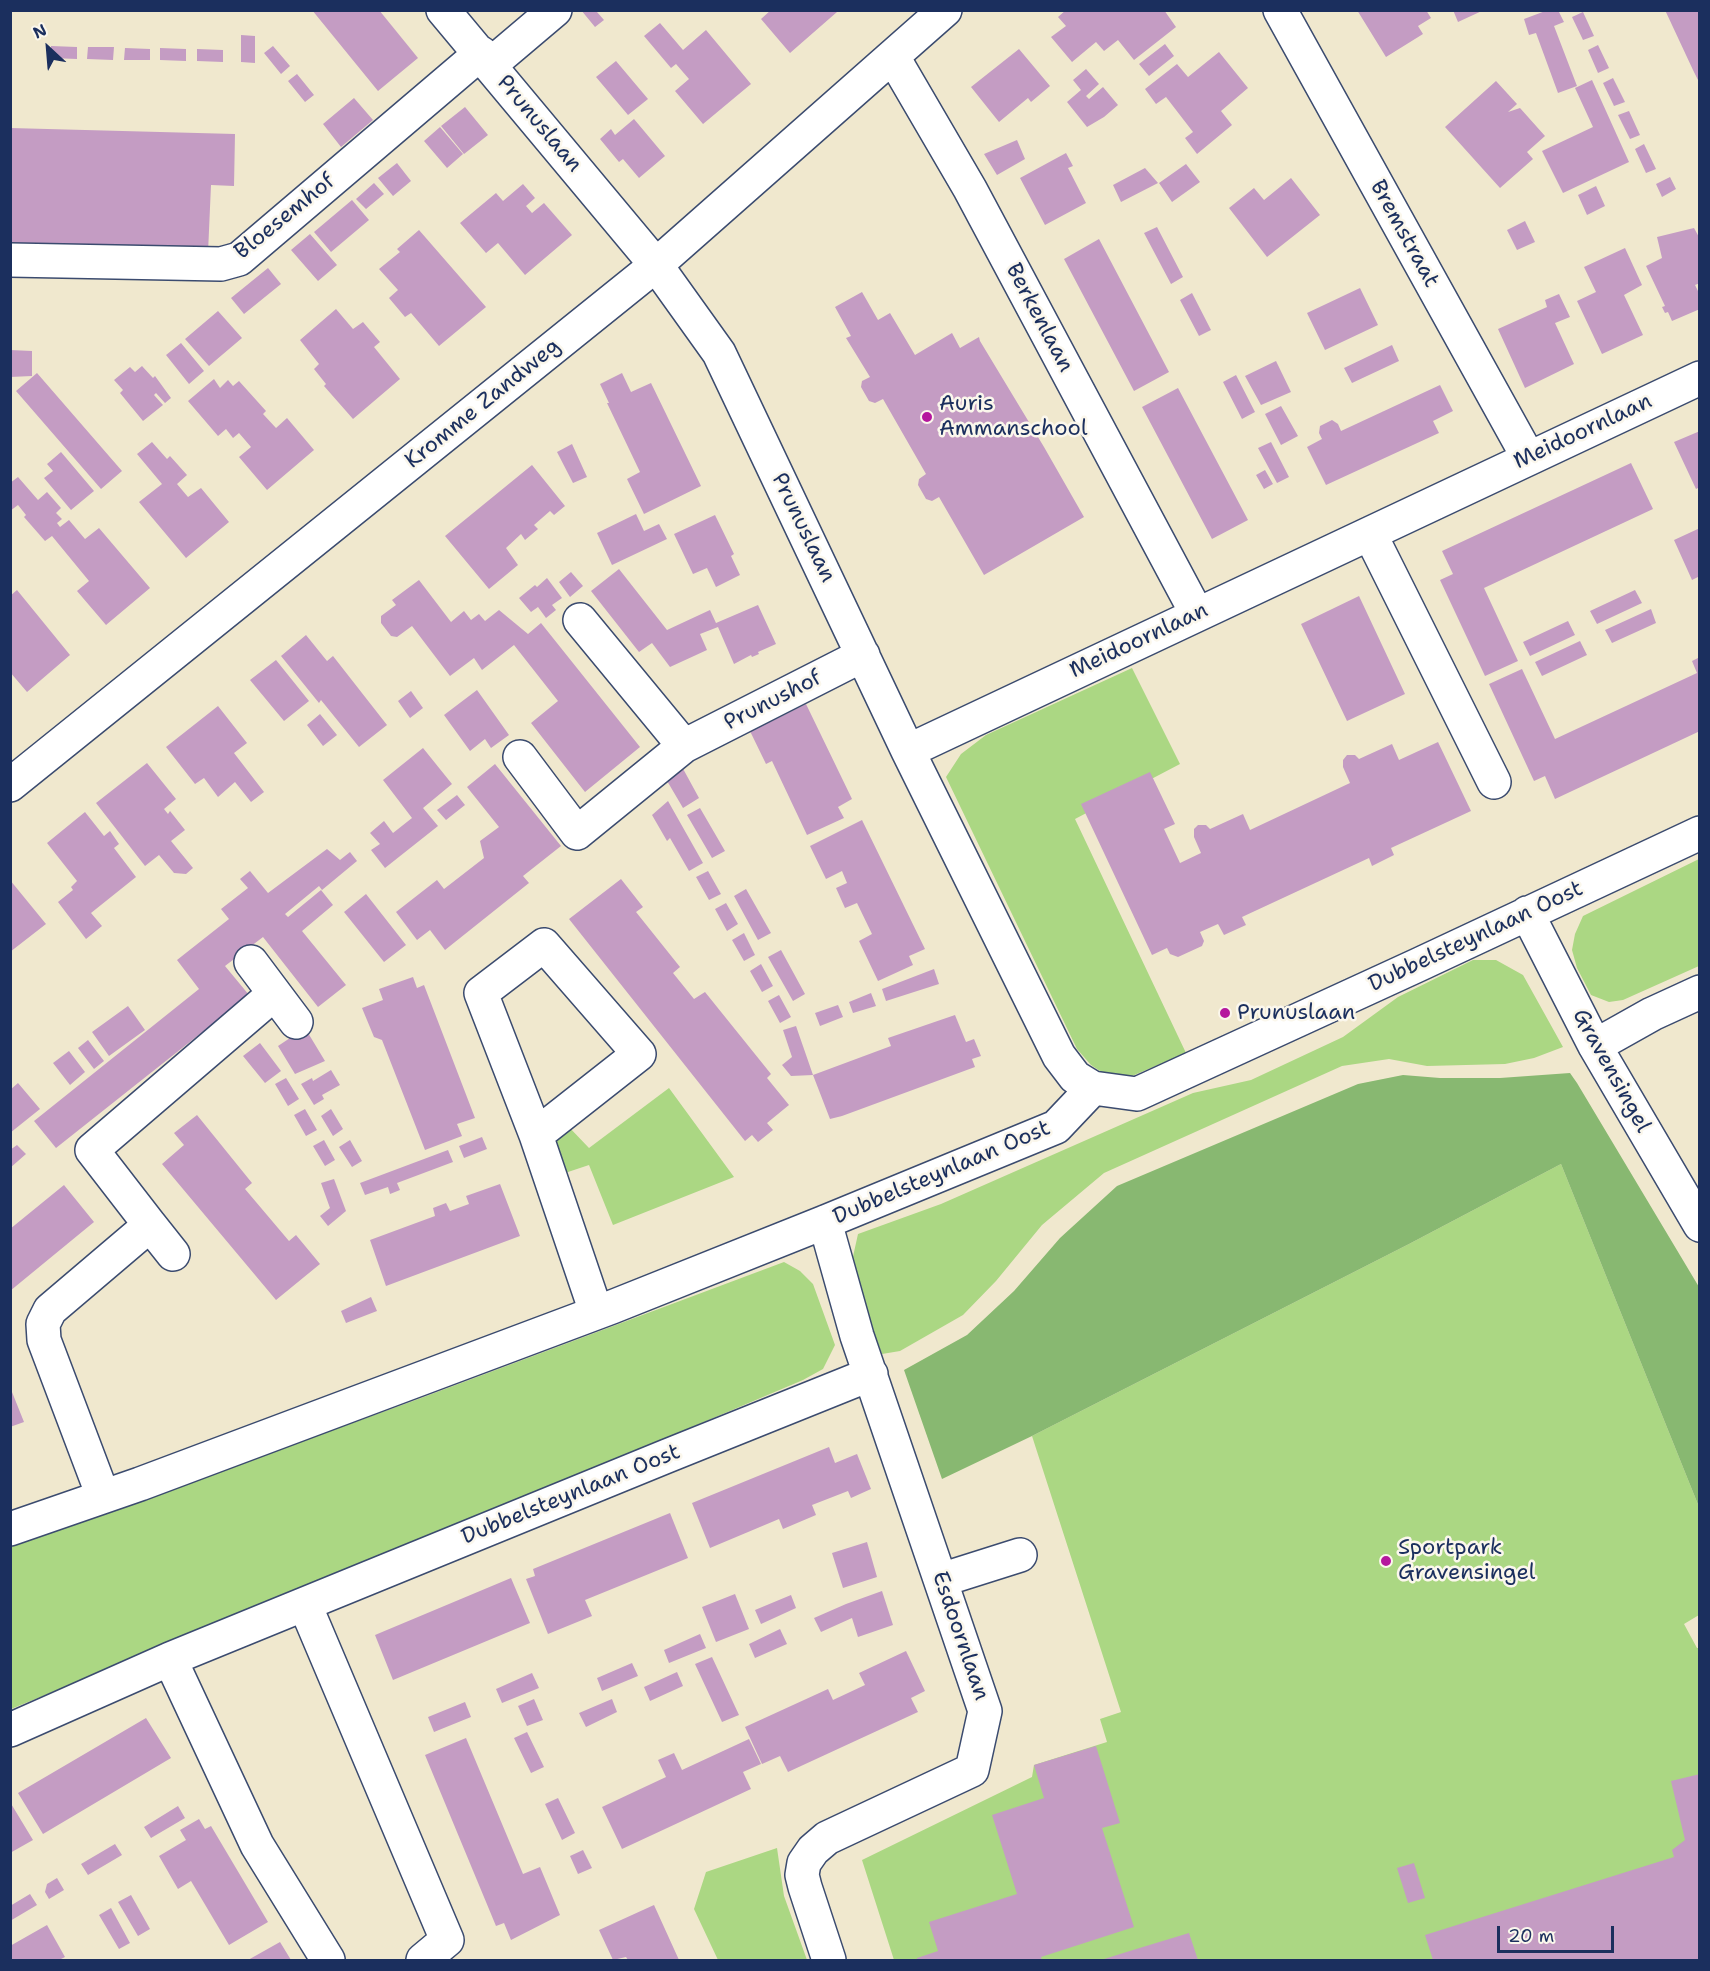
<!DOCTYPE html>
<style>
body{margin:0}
#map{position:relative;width:1710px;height:1971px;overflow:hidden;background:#f0e8ce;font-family:"Shantell Sans",sans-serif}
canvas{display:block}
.frame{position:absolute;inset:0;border:12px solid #1b2f5e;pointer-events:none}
.north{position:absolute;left:18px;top:18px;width:60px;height:60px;-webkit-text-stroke:4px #fbf7ec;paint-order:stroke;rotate:334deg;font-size:16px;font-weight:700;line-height:24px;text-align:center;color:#1b2f5e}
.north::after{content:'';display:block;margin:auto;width:21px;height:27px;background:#1b2f5e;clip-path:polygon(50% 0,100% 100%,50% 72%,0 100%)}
.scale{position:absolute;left:1497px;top:1926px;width:117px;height:27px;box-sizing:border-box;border:3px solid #1b2f5e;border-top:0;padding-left:8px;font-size:18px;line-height:21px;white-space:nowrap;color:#1b2f5e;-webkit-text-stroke:4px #fbf7ec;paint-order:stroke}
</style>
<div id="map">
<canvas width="1710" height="1971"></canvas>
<div class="frame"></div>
<div class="north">N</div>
<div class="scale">20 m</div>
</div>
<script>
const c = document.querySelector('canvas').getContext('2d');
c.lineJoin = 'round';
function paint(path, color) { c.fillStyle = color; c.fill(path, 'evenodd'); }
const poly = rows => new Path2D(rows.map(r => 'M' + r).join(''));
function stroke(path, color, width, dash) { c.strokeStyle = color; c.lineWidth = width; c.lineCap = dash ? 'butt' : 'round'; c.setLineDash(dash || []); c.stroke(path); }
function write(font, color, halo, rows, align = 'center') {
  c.font = font + ' "Shantell Sans",sans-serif'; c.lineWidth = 5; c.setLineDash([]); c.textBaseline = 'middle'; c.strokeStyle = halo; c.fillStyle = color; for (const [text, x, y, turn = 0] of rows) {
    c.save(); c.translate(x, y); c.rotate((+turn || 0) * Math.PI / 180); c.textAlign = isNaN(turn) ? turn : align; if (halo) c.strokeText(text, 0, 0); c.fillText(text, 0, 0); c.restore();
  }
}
paint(poly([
 [1132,668,1180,764,1075,819,1186,1053,1125,1079,1103,1073,1091,1065,1077,1049,946,777,961,754,986,735],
 [1699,859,1699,966,1623,1000,1609,1002,1591,995,1577,968,1572,950,1575,934,1583,916],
 [1473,960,1496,960,1523,975,1563,1047,1534,1058,1505,1064,1427,1066,1389,1059,1342,1066,1104,1173,1042,1225,996,1281,963,1315,900,1351,882,1354,850,1270,858,1234,941,1204,1193,1093,1251,1080,1343,1037,1398,997],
 [669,1088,734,1177,613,1225,589,1165,559,1175,552,1137,567,1125,589,1148],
 [1561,1164,1699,1507,1699,1615,1684,1624,1697,1648,1700,1648,1699,1960,894,1960,862,1860,1032,1777,1034,1765,1107,1742,1100,1719,1121,1712,1032,1436,1409,1244],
 [784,1262,800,1271,813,1284,835,1345,823,1369,803,1380,515,1502,11,1709,11,1547,413,1401],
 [777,1848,784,1896,807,1960,718,1960,694,1909,706,1872]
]), '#abd783');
paint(poly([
 [1570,1073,1577,1083,1699,1287,1699,1507,1561,1164,1409,1244,1032,1436,942,1479,904,1370,967,1335,1014,1291,1060,1238,1117,1186,1358,1084,1403,1075,1440,1078,1500,1078]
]), '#88b871');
paint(poly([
 [312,10,379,10,418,58,378,91],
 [581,10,599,10,597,12,604,20,595,27],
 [771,10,836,10,837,12,790,53,761,19],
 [1066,10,1164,10,1176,27,1134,60,1118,40,1104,51,1096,42,1072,62,1051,37,1066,26,1058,17],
 [1357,10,1426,10,1431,18,1418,26,1423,34,1386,57],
 [1453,10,1484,10,1458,22],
 [1548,10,1558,10,1564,22,1554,26,1577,86,1558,93,1536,33,1529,35,1524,19],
 [1665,10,1700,10,1700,84,1693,70],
 [1583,12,1594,36,1583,40,1572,17],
 [660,23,683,50,706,30,751,84,703,124,675,91,689,79,676,64,671,68,644,36],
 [241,35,255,36,255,63,241,62],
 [1165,44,1174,56,1149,76,1139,64],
 [1598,45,1609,68,1598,73,1588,50],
 [51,46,77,47,77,59,51,58],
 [273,46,290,66,281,74,264,53],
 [88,47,114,47,113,60,87,59],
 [125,48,150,49,150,60,124,60],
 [160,48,186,49,186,61,160,60],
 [197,49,223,50,223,62,197,61],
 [1019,49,1050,86,1031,102,1028,98,999,122,971,87],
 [1219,52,1248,88,1221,111,1232,125,1197,154,1185,138,1193,132,1166,97,1156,104,1145,89,1177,64,1188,77],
 [616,61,648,99,628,115,596,77],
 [1086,69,1099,84,1086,96,1089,99,1103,87,1118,105,1104,117,1087,127,1067,102,1081,90,1073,80],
 [297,74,314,95,305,102,288,81],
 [1613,78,1625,102,1614,106,1603,83],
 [1592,80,1629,162,1563,193,1542,151,1593,127,1575,88],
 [1496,81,1517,104,1508,112,1520,108,1545,136,1527,152,1533,159,1500,188,1445,127],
 [354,98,373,120,341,147,323,124],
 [465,107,488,135,464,154,441,126],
 [1629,111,1640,135,1630,139,1618,115],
 [634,119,665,156,639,178,623,159,619,162,600,139,611,129,615,135],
 [440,127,463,154,447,168,424,141],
 [10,128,235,134,234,186,211,185,208,253,10,244],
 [1017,140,1025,159,997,175,984,154],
 [1644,144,1656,169,1646,173,1635,149],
 [1066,153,1073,166,1068,168,1086,203,1045,225,1020,178],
 [397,163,411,181,393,196,378,178],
 [1186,164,1200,182,1172,202,1159,183],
 [1145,168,1158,183,1121,202,1113,185],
 [1670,177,1676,189,1662,197,1656,184],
 [1291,178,1320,215,1267,257,1229,208,1254,188,1264,200],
 [374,183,384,194,366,209,356,199],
 [523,184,535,198,526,206,532,213,544,203,572,235,525,275,498,243,486,253,460,223,496,193,503,201],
 [1596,186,1605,206,1587,215,1578,195],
 [352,200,369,220,331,252,314,232],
 [1525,221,1535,242,1517,250,1507,230],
 [1157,227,1183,277,1171,284,1144,233],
 [1694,228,1700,239,1700,283,1695,285,1700,295,1700,309,1672,321,1668,312,1665,313,1662,307,1665,306,1646,266,1662,258,1657,237],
 [419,230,486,307,439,346,411,313,405,317,389,298,398,290,379,269,400,252,397,249],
 [310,234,337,265,318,281,291,250],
 [1099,239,1169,372,1134,391,1064,259],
 [1625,248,1642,285,1624,295,1643,335,1602,354,1577,301,1596,292,1584,267],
 [268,268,281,284,244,314,231,298],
 [1360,288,1378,325,1325,350,1307,313],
 [862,292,878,320,890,313,915,355,952,333,960,348,979,337,980,341,1044,447,1084,517,984,575,939,497,932,501,926,499,918,485,919,479,926,474,883,399,875,403,869,401,861,387,862,381,870,377,846,338,851,336,835,307],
 [1192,293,1211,330,1199,336,1180,300],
 [1559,294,1570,317,1555,323,1574,364,1525,388,1498,329,1547,307,1545,300],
 [336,309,353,329,363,322,380,342,374,347,400,379,353,419,324,386,326,384,314,369,319,364,300,340],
 [218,311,242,338,209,366,185,339],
 [181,343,204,371,189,384,166,355],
 [1392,345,1399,361,1352,383,1344,368],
 [10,350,32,351,32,376,10,377],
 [1276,361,1291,392,1261,405,1245,376],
 [142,366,153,378,155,376,171,398,165,403,156,393,154,395,163,405,143,421,120,393,123,390,114,380,130,367,135,372],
 [37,373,122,471,101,489,16,391],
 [622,373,631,392,651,383,701,486,644,514,627,479,640,472,607,403,609,403,600,384],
 [1236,375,1255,412,1242,419,1223,382],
 [214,379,220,388,228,380,233,386,239,381,266,411,263,414,276,428,287,418,314,450,267,490,239,457,251,447,239,433,233,438,226,429,218,436,188,401],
 [1440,385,1453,411,1433,421,1439,433,1326,485,1307,447,1322,439,1319,433,1320,426,1332,420,1338,424,1341,431],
 [1178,388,1248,520,1212,539,1142,407],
 [1281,406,1298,436,1281,445,1265,414],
 [1700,431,1700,487,1696,489,1674,442],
 [152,442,167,459,170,456,187,475,177,484,188,497,201,488,229,522,186,558,139,502,162,484,137,454],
 [1271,442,1289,477,1277,483,1258,448],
 [572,444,587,477,573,483,557,452],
 [61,452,94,491,71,510,44,478,53,471,47,464],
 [1631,463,1653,509,1484,588,1518,661,1485,676,1440,580,1453,574,1442,551],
 [532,465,565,506,554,515,550,511,534,525,538,529,525,540,521,534,506,548,518,565,489,589,445,536],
 [1265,470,1273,484,1264,489,1256,475],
 [18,477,38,500,47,492,61,508,56,513,62,519,57,523,60,527,69,520,85,539,99,528,150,588,106,625,77,591,89,581,52,536,45,541,24,517,26,515,18,505,10,511,10,483],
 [636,514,644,531,659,524,667,539,612,565,597,533],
 [715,515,734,554,731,556,740,575,716,587,707,568,693,574,674,534],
 [1700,528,1700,576,1692,580,1674,540],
 [619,569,667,630,710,610,716,623,758,605,776,644,758,652,759,654,752,657,751,655,734,664,718,627,700,634,707,650,670,667,652,643,639,652,591,591],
 [571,572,583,586,570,597,559,582],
 [547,578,562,598,552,605,556,610,546,618,538,607,531,612,519,598,535,585,537,587],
 [419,580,451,622,464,611,471,620,479,614,485,621,499,610,528,634,541,623,640,747,585,792,531,723,558,701,514,645,482,670,474,658,450,676,412,626,397,637,391,636,381,623,381,616,396,605,392,600],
 [17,590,70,655,27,692,10,672,10,596],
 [1635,590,1642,603,1597,624,1590,611],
 [1359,596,1405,694,1347,721,1301,624],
 [1651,609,1656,623,1612,643,1605,630],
 [1568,621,1575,635,1530,656,1523,642],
 [306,635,327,661,333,656,387,725,359,747,321,700,319,703,281,656],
 [1580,641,1587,655,1542,676,1535,662],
 [1700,657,1700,731,1555,799,1545,776,1534,781,1489,684,1522,669,1555,739,1697,673,1692,661],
 [276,660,309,701,284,721,250,680],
 [477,690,509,735,491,748,485,739,470,751,444,715],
 [411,691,423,708,410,718,398,701],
 [806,704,852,799,838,807,844,818,807,835,772,761,766,764,748,727,768,717,770,722],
 [218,706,247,743,234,753,264,792,251,802,235,782,218,797,204,778,195,784,166,747],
 [320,714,337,735,323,746,307,725],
 [1438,742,1471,811,1391,848,1394,855,1372,866,1369,858,1242,917,1246,925,1224,935,1218,924,1200,932,1204,941,1202,946,1178,957,1170,954,1167,948,1152,955,1081,804,1150,772,1175,824,1164,829,1180,863,1201,853,1194,837,1194,829,1198,825,1206,825,1210,829,1243,814,1250,830,1350,783,1343,767,1343,760,1347,755,1355,755,1359,759,1392,744,1399,760],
 [423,748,452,784,423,808,438,826,385,868,371,850,380,844,370,833,384,821,393,833,412,818,383,780],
 [147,763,176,799,164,809,168,814,170,811,185,830,171,841,193,868,186,874,174,873,159,855,145,866,96,803],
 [495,764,561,846,523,876,529,883,445,950,430,930,417,940,396,912,437,880,444,889,484,858,480,841,499,827,467,787],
 [681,765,699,798,683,808,663,774],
 [457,795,465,805,446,820,437,810],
 [668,801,703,863,689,871,670,838,667,841,652,815],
 [700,808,725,851,712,858,687,815],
 [85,812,104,836,110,831,119,844,114,848,136,877,91,913,102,926,86,939,58,902,73,890,71,887,77,881,47,843],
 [862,820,925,949,909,956,913,965,878,981,859,941,872,934,857,903,845,908,836,888,847,883,842,871,826,879,810,846],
 [327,849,340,860,350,852,357,861,322,890,319,886,285,914,288,917,321,890,333,905,302,931,346,985,318,1007,263,937,225,966,249,995,56,1148,34,1121,199,989,177,960,229,919,221,909,248,888,240,879,250,871,268,893],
 [708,871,721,894,709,900,696,877],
 [621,879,643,907,636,912,680,967,673,973,694,999,705,992,771,1074,767,1078,789,1105,767,1123,773,1130,758,1142,752,1135,745,1141,569,919],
 [10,880,46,924,10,952],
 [746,889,771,933,758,940,734,896],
 [366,894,406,945,384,962,344,912],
 [726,903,738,924,727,931,715,909],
 [744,933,755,955,744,961,732,940],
 [781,950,805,994,793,1001,768,957],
 [761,964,773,986,762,992,750,971],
 [934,969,939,984,886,1001,882,989],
 [413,977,417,988,424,985,475,1118,457,1124,462,1136,425,1150,382,1040,374,1037,362,1008,383,1000,379,989],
 [871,993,876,1006,853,1013,849,1002],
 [779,995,791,1017,780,1023,768,1001],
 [838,1005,843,1017,820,1026,815,1013],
 [128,1006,145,1030,109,1056,92,1032],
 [955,1015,966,1042,974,1039,981,1056,972,1059,975,1067,842,1116,830,1119,813,1075,791,1076,782,1065,792,1057,783,1030,796,1026,813,1075,891,1046,888,1038],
 [305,1028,325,1061,295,1074,278,1046],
 [88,1040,104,1061,94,1069,78,1048],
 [260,1043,281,1071,265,1083,243,1056],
 [69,1051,85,1072,70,1085,53,1063],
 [331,1070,340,1085,322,1095,324,1099,314,1105,301,1084,312,1078,313,1081],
 [286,1078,299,1099,288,1106,275,1084],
 [18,1083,40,1109,10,1133,10,1090],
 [305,1109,317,1130,306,1136,294,1115],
 [331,1109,343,1129,333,1136,321,1116],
 [197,1115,252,1183,245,1189,289,1241,296,1235,320,1264,276,1300,162,1164,184,1145,174,1133],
 [482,1137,487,1149,464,1158,459,1146],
 [324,1140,335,1160,325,1166,313,1146],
 [350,1140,362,1161,352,1167,339,1147],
 [17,1145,26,1154,10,1168,10,1150],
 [448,1150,453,1162,397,1183,400,1190,390,1194,388,1187,365,1195,360,1183],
 [334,1179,346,1211,328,1226,320,1216,330,1208,321,1183],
 [500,1184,520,1236,386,1286,370,1240,435,1216,433,1208,446,1203,450,1211,469,1204,466,1196],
 [64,1185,94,1222,10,1291,10,1229],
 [371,1297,377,1311,346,1323,341,1311],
 [10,1387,24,1422,10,1427],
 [829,1447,835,1463,857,1454,871,1489,851,1498,848,1491,812,1505,816,1515,783,1529,779,1519,710,1548,692,1503],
 [670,1513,688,1558,585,1600,592,1616,548,1634,526,1579,535,1576,533,1569],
 [867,1542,877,1577,843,1588,832,1553],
 [511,1578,530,1623,393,1680,375,1635],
 [882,1591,893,1625,858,1637,852,1618,821,1632,814,1618,846,1604],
 [735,1594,749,1629,716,1642,702,1607],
 [791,1595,796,1608,761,1624,755,1610],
 [780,1629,787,1644,755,1658,749,1644],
 [700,1634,706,1648,669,1663,664,1650],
 [906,1651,925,1691,911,1698,918,1712,788,1772,780,1756,762,1764,745,1727,828,1689,833,1700,865,1685,859,1673],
 [712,1657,739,1715,722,1722,695,1664],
 [632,1663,638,1676,602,1691,597,1678],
 [677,1672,683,1686,650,1701,644,1687],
 [532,1673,539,1688,502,1703,496,1689],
 [534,1699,543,1720,527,1726,518,1706],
 [612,1699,617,1712,586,1727,579,1713],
 [465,1702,471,1717,434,1732,428,1717],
 [146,1718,171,1758,43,1834,18,1793],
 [527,1732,544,1767,531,1773,514,1738],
 [466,1738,523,1874,540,1867,560,1915,511,1940,504,1923,496,1926,425,1755],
 [749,1739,761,1764,743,1772,751,1789,622,1849,602,1807,666,1777,658,1760,674,1753,682,1770],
 [1096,1746,1120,1823,1102,1828,1134,1927,1041,1957,1042,1960,917,1960,917,1958,938,1951,929,1922,1017,1894,992,1815,1044,1798,1034,1765],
 [1700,1774,1700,1960,1433,1960,1425,1935,1674,1857,1672,1850,1685,1840,1671,1781],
 [558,1798,575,1833,562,1840,545,1804],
 [10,1802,33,1840,10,1853],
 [178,1806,185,1818,151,1838,144,1827],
 [199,1819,205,1829,211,1826,268,1922,229,1945,191,1881,178,1889,159,1856,186,1840,180,1830],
 [115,1844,122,1855,88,1875,81,1864],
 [583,1850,592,1868,578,1874,570,1856],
 [1414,1863,1425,1898,1408,1903,1397,1868],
 [57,1878,64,1890,49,1899,45,1892,47,1884],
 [30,1894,37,1905,10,1921,10,1906],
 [131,1895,150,1929,138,1936,118,1902],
 [654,1905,679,1960,628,1960,626,1957,613,1960,599,1930],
 [111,1908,130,1943,119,1949,99,1915],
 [47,1925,65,1957,59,1960,10,1960,10,1946],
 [1189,1933,1198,1960,1101,1960,1133,1950],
 [280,1942,291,1960,248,1960]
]), '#c49cc3');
const minor = poly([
 [443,10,656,265,719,353,908,751,1059,1056,1075,1077,1093,1088,1137,1094,1418,965,1700,833],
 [1280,10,1528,457],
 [893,57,970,189,1197,614],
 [490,65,555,10],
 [10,260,221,264,239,259,481,53],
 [1370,534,1494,782],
 [580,620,684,746,863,655],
 [908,751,1700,378],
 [520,757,577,833,684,746],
 [10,785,656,265,945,10],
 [1527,913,1595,1046,1700,1225],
 [251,962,296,1022],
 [1595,1046,1652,1014,1700,992],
 [536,1135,639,1054,544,945,481,993,536,1135,596,1312],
 [825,1222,857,1336,985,1711,972,1770,827,1838,813,1850,804,1863,802,1875,805,1887,829,1960],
 [150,1225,92,1150,274,994],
 [103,1496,44,1340,43,1324,50,1310,150,1225,173,1254],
 [10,1529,140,1484,612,1307,825,1222,1056,1127,1093,1088],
 [941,1580,1020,1555],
 [305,1605,447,1940,423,1960],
 [170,1659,257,1845,328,1960],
 [10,1730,170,1659,667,1456,871,1374]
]);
stroke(minor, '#3b4b6f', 36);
stroke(minor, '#fff', 33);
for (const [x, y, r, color] of [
 [927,417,6,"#b5179e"],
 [1225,1013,6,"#b5179e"],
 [1386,1561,6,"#b5179e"]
]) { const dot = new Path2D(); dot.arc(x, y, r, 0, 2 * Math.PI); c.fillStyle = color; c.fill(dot); stroke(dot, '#fbf7ec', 2); }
write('22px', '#1b2f5e', '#fbf7ec', [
 ["Prunuslaan",539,124,50],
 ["Bloesemhof",285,217,-39],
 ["Bremstraat",1404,234,61],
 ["Berkenlaan",1039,318,62],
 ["Kromme Zandweg",483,404,-39],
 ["Meidoornlaan",1583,432,-25],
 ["Prunuslaan",803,528,64],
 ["Meidoornlaan",1139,641,-25],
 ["Prunushof",773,701,-27],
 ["Dubbelsteynlaan Oost",1476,937,-25],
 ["Gravensingel",1611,1071,61],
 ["Dubbelsteynlaan Oost",942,1173,-23],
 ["Dubbelsteynlaan Oost",571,1495,-22],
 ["Esdoornlaan",960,1636,71]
]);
write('22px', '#1b2f5e', '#fbf7ec', [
 ["Auris",939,404],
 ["Ammanschool",939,429],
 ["Prunuslaan",1237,1013],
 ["Sportpark",1398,1548],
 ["Gravensingel",1398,1573]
], 'left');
</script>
